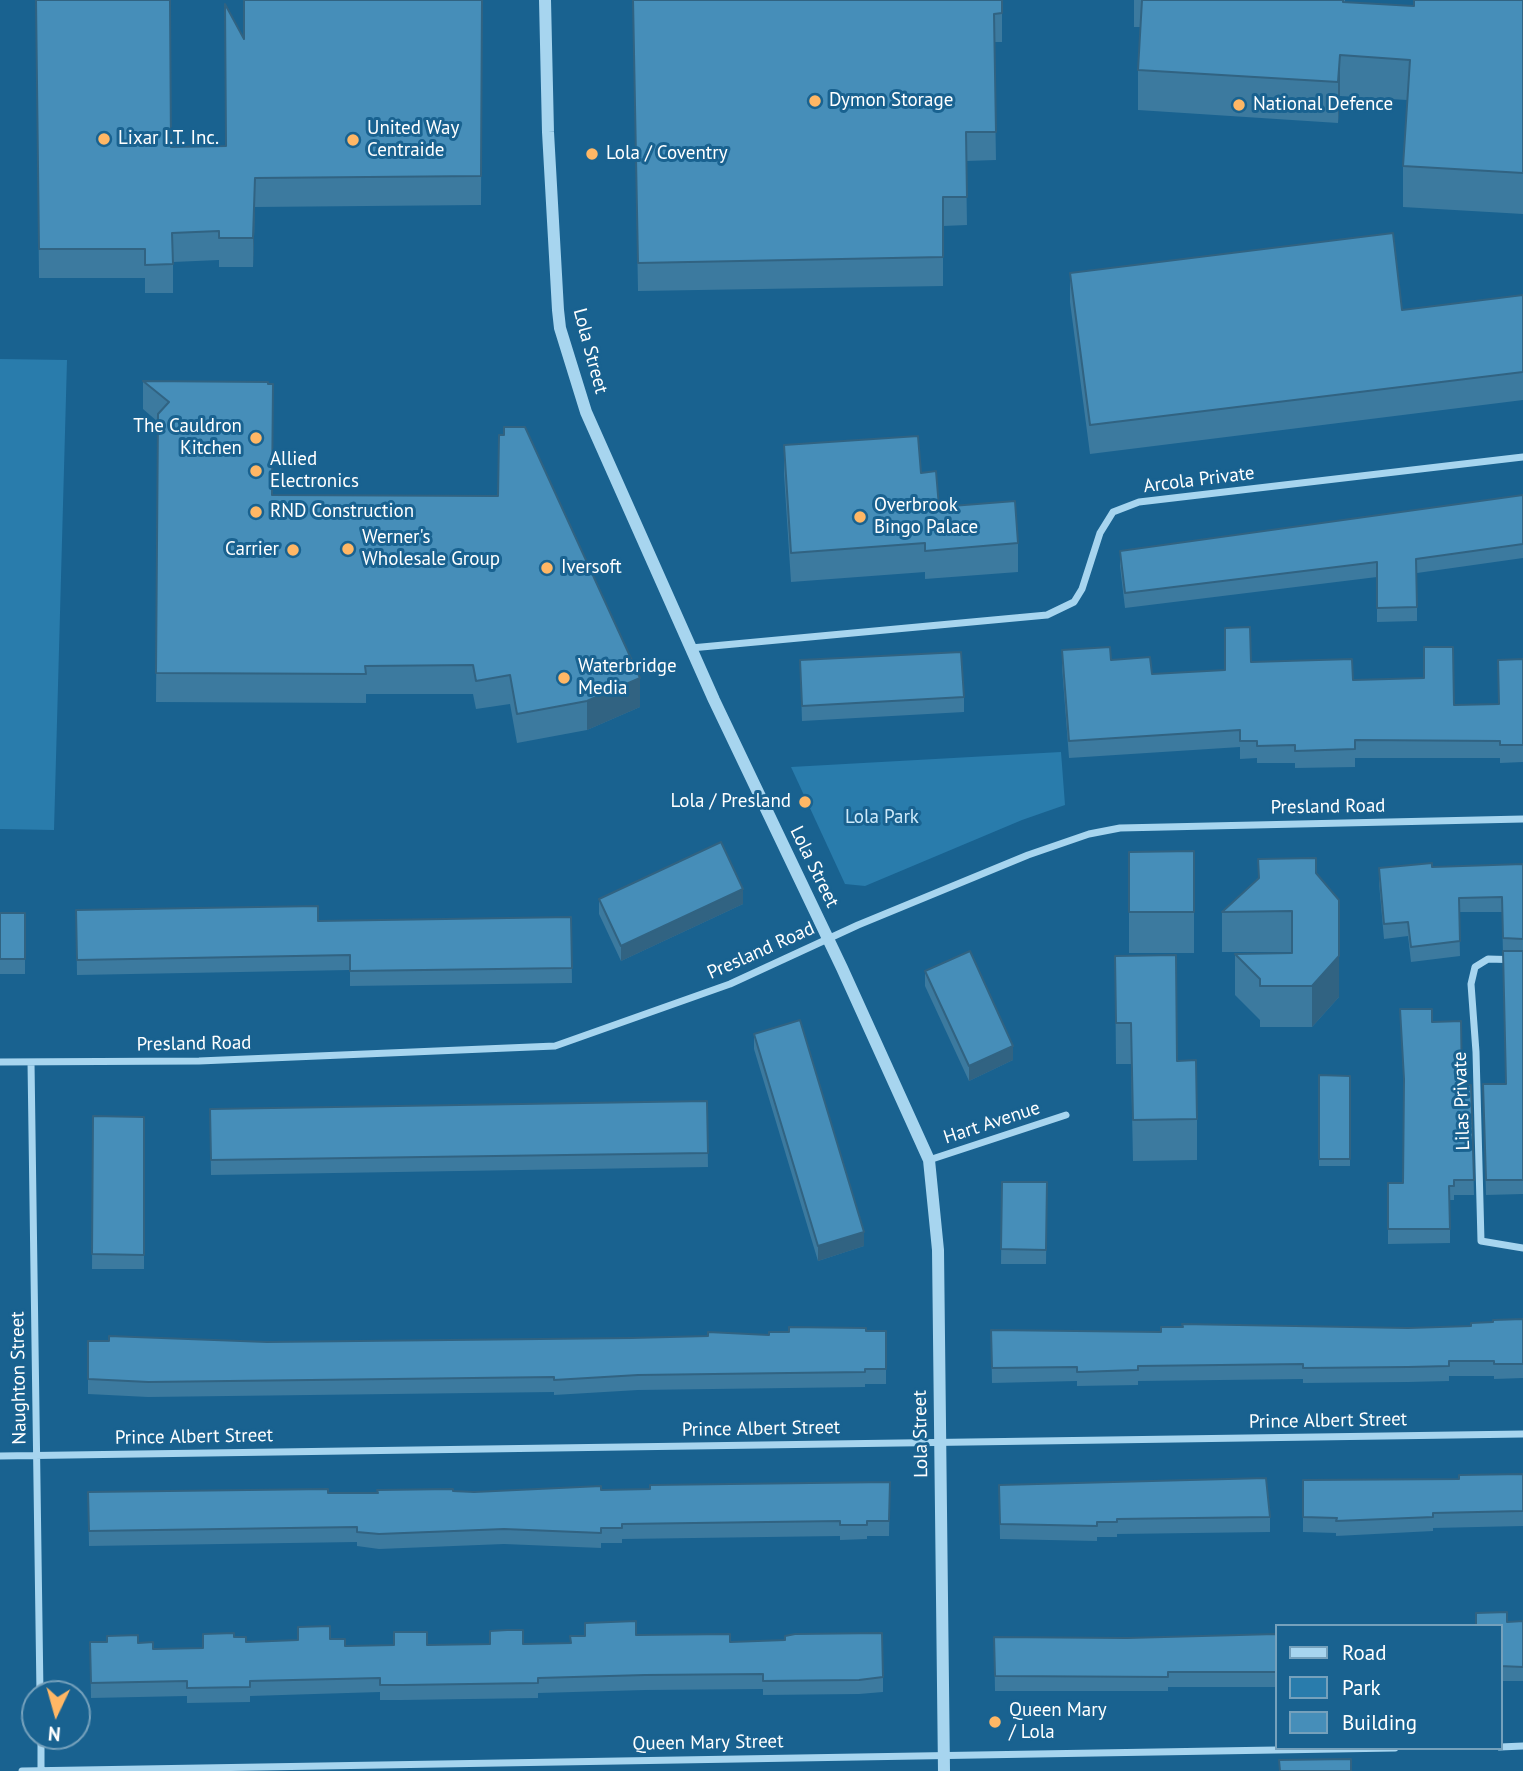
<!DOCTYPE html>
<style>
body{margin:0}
#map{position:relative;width:1523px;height:1771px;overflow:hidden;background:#196290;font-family:"PT Sans",sans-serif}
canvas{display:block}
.legend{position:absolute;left:1275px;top:1624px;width:228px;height:126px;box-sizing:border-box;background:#196290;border:2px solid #75a1bc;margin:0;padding:9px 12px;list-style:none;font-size:21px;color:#fff}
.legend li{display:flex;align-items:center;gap:14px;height:35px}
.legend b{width:35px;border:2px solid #75a1bc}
.north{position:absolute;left:21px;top:1680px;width:70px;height:70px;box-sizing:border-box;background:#196290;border:2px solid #75a1bc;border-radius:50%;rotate:185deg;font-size:19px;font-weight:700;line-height:28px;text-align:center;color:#fff}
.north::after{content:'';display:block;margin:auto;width:24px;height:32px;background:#ffb765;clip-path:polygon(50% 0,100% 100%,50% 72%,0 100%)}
</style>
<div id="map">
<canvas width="1523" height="1771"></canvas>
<ul class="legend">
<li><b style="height:9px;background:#a7d5ef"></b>Road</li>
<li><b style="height:19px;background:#297cac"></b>Park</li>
<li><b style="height:19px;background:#468eb9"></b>Building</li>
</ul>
<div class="north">N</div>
</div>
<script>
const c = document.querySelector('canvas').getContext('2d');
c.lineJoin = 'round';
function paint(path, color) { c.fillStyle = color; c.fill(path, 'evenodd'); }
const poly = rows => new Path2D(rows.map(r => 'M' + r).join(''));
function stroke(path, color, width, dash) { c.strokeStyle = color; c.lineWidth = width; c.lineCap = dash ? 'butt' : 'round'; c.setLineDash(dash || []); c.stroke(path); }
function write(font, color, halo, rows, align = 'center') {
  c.font = font + ' "PT Sans",sans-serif'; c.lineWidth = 6; c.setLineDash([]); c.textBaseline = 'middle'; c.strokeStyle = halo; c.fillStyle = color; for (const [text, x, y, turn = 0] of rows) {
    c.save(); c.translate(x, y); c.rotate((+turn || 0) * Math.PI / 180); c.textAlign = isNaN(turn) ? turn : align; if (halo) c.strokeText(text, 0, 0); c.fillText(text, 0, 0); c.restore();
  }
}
paint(poly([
 [0,359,67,360,54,830,0,829],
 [1061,752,1065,805,1022,820,865,886,845,884,791,767]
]), '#297cac');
stroke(poly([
 [691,648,1047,615,1074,602,1082,589,1100,533,1113,512,1139,502,1523,457],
 [1523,960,1488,959,1475,967,1471,984,1476,1052,1481,1241,1523,1248],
 [0,1062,199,1061,555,1046,730,984,858,925,1028,855,1089,834,1120,828,1523,819],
 [31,1062,40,1694],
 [929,1160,1066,1115],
 [0,1456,1523,1434],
 [41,1736,41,1771],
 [1500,1747,1523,1746],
 [22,1771,1395,1748]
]), '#a7d5ef', 7);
stroke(poly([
 [545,0,548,132,558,310,560,328,586,412,714,700,842,968,929,1160,938,1250,944,1771]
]), '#a7d5ef', 12);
paint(poly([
 [36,0,171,147,226,146,244,39,482,0,481,205,255,207,253,267,219,267,219,260,173,262,173,293,145,293,145,278,39,278],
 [633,0,1002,0,1002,42,994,42,996,160,966,161,967,225,943,226,943,286,638,291],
 [1134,0,1345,0,1345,2,1414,6,1523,0,1523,214,1403,207,1403,166,1407,100,1340,96,1338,123,1138,110,1138,70,1140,27,1134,27],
 [1070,273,1402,310,1523,295,1523,400,1090,454,1070,302],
 [143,381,268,382,272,495,640,707,587,730,517,743,510,704,476,709,473,694,366,694,366,703,156,702,158,422,143,409],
 [784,445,921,473,939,507,1018,543,1018,572,925,579,925,572,791,582,784,474],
 [1523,495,1523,558,1417,573,1417,621,1377,622,1377,577,1125,608,1120,566,1120,551],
 [1062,650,1111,660,1152,674,1225,670,1251,662,1353,680,1454,705,1499,704,1523,659,1523,762,1500,763,1500,758,1355,758,1355,767,1295,768,1295,763,1257,763,1257,758,1240,759,1240,747,1069,758,1062,667],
 [800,660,964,697,964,712,802,721],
 [1194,851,1194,953,1129,953,1129,852],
 [1258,859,1316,873,1339,997,1312,1027,1260,1027,1260,1020,1235,995,1235,954,1292,953,1292,952,1222,952,1222,912,1258,878],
 [1523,864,1523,1194,1486,1195,1483,1084,1506,1084,1502,912,1459,912,1460,956,1411,962,1408,936,1384,939,1379,883,1379,868],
 [599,899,743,904,621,961,599,914],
 [76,910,318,921,571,917,572,983,350,986,350,970,77,975],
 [0,913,25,913,25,974,0,974],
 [1115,956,1177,1061,1197,1119,1197,1160,1133,1161,1131,1064,1116,1064],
 [925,971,1013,1060,969,1081,925,986],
 [1400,1009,1432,1022,1462,1085,1471,1085,1474,1195,1454,1195,1454,1200,1450,1200,1450,1243,1388,1244,1388,1183,1403,1183,1404,1091],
 [754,1034,864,1246,818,1261,754,1049],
 [1319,1075,1350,1076,1350,1166,1319,1166],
 [707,1101,708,1167,211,1175,210,1109],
 [93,1116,144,1117,144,1269,92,1269],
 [1002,1182,1047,1182,1046,1264,1001,1264],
 [1523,1319,1523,1378,1494,1379,1494,1376,1449,1376,1449,1381,1408,1382,1303,1383,1303,1379,1138,1381,1138,1385,1077,1386,1077,1381,992,1383,991,1330,1161,1332,1408,1328,1471,1326],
 [866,1331,886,1331,886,1384,865,1384,865,1387,638,1390,554,1395,554,1392,148,1397,88,1394,88,1341,267,1342,631,1338],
 [1523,1474,1523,1526,1433,1528,1433,1531,1336,1536,1336,1533,1303,1532,1303,1480,1459,1479],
 [890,1482,889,1536,867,1536,867,1539,840,1540,840,1536,622,1539,622,1543,601,1543,601,1548,504,1544,379,1549,357,1546,357,1542,89,1546,88,1492,474,1492,650,1489],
 [999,1485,1270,1517,1270,1532,1117,1534,1117,1537,1097,1537,1097,1541,1000,1539],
 [1523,1621,1523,1681,1500,1681,1500,1626,1507,1622],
 [298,1627,345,1646,571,1643,636,1635,730,1642,883,1677,883,1692,859,1694,763,1695,763,1689,645,1690,538,1693,538,1698,402,1700,380,1700,380,1692,250,1696,250,1702,187,1703,187,1696,91,1698,90,1642,138,1643,153,1649,203,1648,203,1634,234,1637,246,1642,298,1640],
 [1276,1634,1276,1687,1168,1687,1168,1691,995,1691,994,1637,1127,1638]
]), '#3c7a9f');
paint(poly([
 [1340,55,1340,96,1338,123,1338,82],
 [255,178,255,207,253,267,253,238],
 [640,678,640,707,587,730,587,701],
 [743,889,743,904,621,961,621,946],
 [1339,956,1339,997,1312,1027,1312,986],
 [1013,1046,1013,1060,969,1081,969,1066],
 [864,1232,864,1246,818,1261,818,1246]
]), '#316382');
const building = poly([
 [36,0,170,0,171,147,226,146,225,4,244,39,244,0,482,0,481,176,255,178,253,238,219,238,219,231,172,233,173,264,145,265,145,249,39,249,36,0],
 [633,0,1002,0,1002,13,994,14,996,132,966,132,967,197,943,197,943,257,638,263,633,0],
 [1142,0,1343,0,1343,2,1414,6,1414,0,1523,0,1523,173,1403,166,1410,60,1340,55,1338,82,1138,70,1142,0],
 [1393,233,1402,310,1523,295,1523,372,1090,425,1070,273,1393,233],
 [143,381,268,382,268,384,273,384,272,495,498,496,499,435,504,435,504,427,525,427,640,678,587,701,517,714,510,675,476,681,473,665,365,666,366,674,156,673,158,414,169,402,143,381],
 [918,436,921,473,936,471,939,507,1015,501,1018,543,925,551,925,543,791,553,784,445,918,436],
 [1523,495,1523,544,1416,559,1417,607,1377,608,1377,562,1125,593,1120,551,1523,495],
 [1250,627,1251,662,1352,659,1353,680,1424,678,1424,647,1453,647,1454,705,1499,704,1498,660,1523,659,1523,745,1500,745,1500,741,1355,740,1355,749,1295,751,1295,745,1257,746,1257,741,1240,741,1240,730,1069,741,1062,650,1110,647,1111,660,1150,657,1152,674,1225,670,1225,628,1250,627],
 [961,652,964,697,802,706,800,660,961,652],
 [721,842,743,889,621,946,599,899,721,842],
 [1194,851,1194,912,1129,912,1129,852,1194,851],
 [1316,858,1316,873,1339,900,1339,956,1312,986,1260,986,1260,979,1235,954,1292,953,1292,911,1222,912,1259,878,1258,859,1316,858],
 [1432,863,1432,867,1523,864,1523,939,1503,938,1502,897,1459,898,1460,941,1411,947,1408,922,1384,924,1379,868,1432,863],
 [318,906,318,921,571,917,572,968,350,971,350,955,77,960,76,910,318,906],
 [0,913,25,913,25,959,0,959,0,913],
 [970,951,1013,1046,969,1066,925,971,970,951],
 [1503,951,1523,951,1523,1180,1486,1180,1483,1084,1506,1084,1503,951],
 [1176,955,1177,1061,1196,1060,1197,1119,1133,1120,1131,1023,1116,1023,1115,956,1176,955],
 [1400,1009,1432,1009,1432,1022,1461,1021,1462,1085,1471,1085,1474,1180,1454,1180,1454,1186,1449,1186,1450,1229,1388,1229,1388,1183,1403,1183,1404,1079,1400,1009],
 [800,1020,864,1232,818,1246,754,1034,800,1020],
 [1319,1075,1350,1076,1350,1159,1319,1159,1319,1075],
 [707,1101,708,1153,211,1160,210,1109,707,1101],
 [93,1116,144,1117,144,1255,92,1254,93,1116],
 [1002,1182,1047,1182,1046,1250,1001,1249,1002,1182],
 [1523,1319,1523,1364,1494,1364,1494,1361,1449,1361,1449,1366,1408,1367,1303,1368,1303,1364,1138,1366,1138,1370,1077,1372,1077,1367,992,1368,991,1330,1161,1332,1161,1327,1183,1327,1182,1324,1408,1328,1471,1326,1471,1323,1493,1322,1493,1320,1523,1319],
 [789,1327,866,1328,866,1331,886,1331,886,1369,865,1369,865,1372,638,1375,554,1380,554,1377,148,1382,88,1379,88,1341,109,1341,109,1336,267,1342,631,1338,708,1336,708,1332,769,1335,769,1332,789,1332,789,1327],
 [1523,1474,1523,1511,1433,1513,1433,1517,1336,1521,1337,1518,1303,1517,1303,1480,1459,1479,1459,1475,1523,1474],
 [1266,1478,1270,1517,1117,1519,1117,1522,1097,1522,1097,1526,1000,1524,999,1485,1266,1478],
 [890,1482,889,1521,867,1521,867,1525,840,1525,840,1521,622,1524,622,1528,601,1528,601,1533,504,1529,379,1534,357,1532,357,1527,89,1531,88,1492,328,1489,328,1493,378,1493,377,1490,453,1489,453,1491,474,1492,601,1486,601,1490,650,1489,650,1485,890,1482],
 [1507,1612,1507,1622,1523,1621,1523,1667,1500,1666,1500,1626,1476,1626,1476,1613,1507,1612],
 [636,1621,636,1635,730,1634,730,1642,785,1640,785,1636,795,1634,882,1633,883,1677,859,1680,763,1681,763,1674,645,1675,538,1678,538,1683,402,1685,380,1685,380,1678,250,1681,250,1687,187,1688,187,1681,91,1683,90,1642,107,1642,107,1636,138,1635,138,1643,153,1642,153,1649,203,1648,203,1634,234,1633,234,1637,246,1637,246,1642,298,1640,298,1627,330,1626,330,1639,345,1639,345,1646,394,1645,394,1632,427,1632,427,1645,490,1644,490,1631,507,1630,523,1630,523,1644,571,1643,570,1636,585,1636,585,1623,636,1621],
 [1276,1634,1276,1672,1168,1672,1168,1677,995,1676,994,1637,1127,1638,1276,1634],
 [1351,1759,1351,1771,1280,1771,1279,1760,1351,1759]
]);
paint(building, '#468eb9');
stroke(building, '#316382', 2);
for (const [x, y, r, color] of [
 [815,101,7,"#ffb765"],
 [1239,105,7,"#ffb765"],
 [104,139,7,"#ffb765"],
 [353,140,7,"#ffb765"],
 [592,154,7,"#ffb765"],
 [256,438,7,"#ffb765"],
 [256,471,7,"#ffb765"],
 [256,512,7,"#ffb765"],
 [860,517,7,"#ffb765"],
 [348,549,7,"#ffb765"],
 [293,550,7,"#ffb765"],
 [547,568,7,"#ffb765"],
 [564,678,7,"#ffb765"],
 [805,802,7,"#ffb765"],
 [995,1722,7,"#ffb765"]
]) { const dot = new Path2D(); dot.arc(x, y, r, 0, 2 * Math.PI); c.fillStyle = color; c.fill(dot); stroke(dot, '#196290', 2.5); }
write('19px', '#fff', '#196290', [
 ["Dymon Storage",829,101],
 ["National Defence",1253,105],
 ["United Way",367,129],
 ["Centraide",367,151],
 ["Lixar I.T. Inc.",118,139],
 ["Lola / Coventry",606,154],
 ["The Cauldron",242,427,"right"],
 ["Kitchen",242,449,"right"],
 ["Allied",270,460],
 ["Electronics",270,482],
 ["Overbrook",874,506],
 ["Bingo Palace",874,528],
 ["RND Construction",270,512],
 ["Werner's",362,538],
 ["Wholesale Group",362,560],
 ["Carrier",279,550,"right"],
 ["Iversoft",561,568],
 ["Waterbridge",578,667],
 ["Media",578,689],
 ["Lola / Presland",791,802,"right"],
 ["Queen Mary",1009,1711],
 ["/ Lola",1009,1733]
], 'left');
write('19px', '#fff', '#196290', [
 ["Lola Street",590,351,75],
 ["Arcola Private",1199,480,-7],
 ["Presland Road",1328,807,-1],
 ["Lola Street",814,867,64],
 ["Presland Road",761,951,-24],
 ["Presland Road",194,1044,-1],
 ["Lilas Private",1462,1101,-92],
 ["Hart Avenue",992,1123,-18],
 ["Naughton Street",19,1378,-91],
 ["Prince Albert Street",1328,1421,-1],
 ["Prince Albert Street",761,1429,-1],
 ["Lola Street",921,1434,-91],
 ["Prince Albert Street",194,1437,-1],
 ["Queen Mary Street",708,1743,-1]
]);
write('19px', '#ceeafa', '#196290', [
 ["Lola Park",882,818]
]);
</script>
